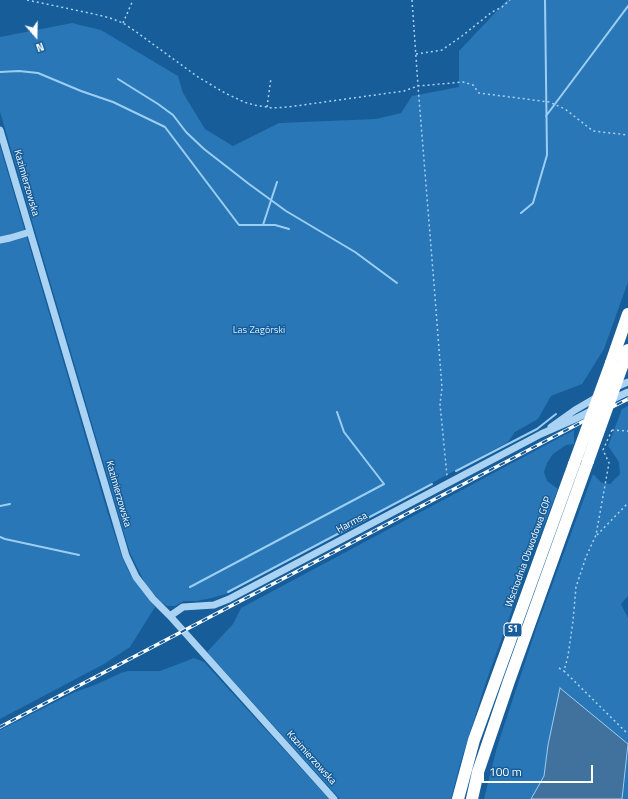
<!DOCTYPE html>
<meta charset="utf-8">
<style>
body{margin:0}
#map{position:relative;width:628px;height:799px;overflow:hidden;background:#165d99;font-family:"Titillium Web",sans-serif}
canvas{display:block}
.north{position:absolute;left:16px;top:16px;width:40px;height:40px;-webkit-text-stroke:3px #165d99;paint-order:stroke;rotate:160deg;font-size:11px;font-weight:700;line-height:16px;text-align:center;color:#fff}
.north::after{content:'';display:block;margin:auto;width:14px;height:18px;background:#fff;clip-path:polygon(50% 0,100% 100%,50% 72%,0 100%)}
.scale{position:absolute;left:482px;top:765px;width:111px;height:18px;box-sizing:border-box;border:2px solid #fff;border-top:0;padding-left:5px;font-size:12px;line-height:14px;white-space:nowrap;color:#fff;-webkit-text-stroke:3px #165d99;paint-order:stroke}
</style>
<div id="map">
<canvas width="628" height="799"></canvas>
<div class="north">N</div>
<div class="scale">100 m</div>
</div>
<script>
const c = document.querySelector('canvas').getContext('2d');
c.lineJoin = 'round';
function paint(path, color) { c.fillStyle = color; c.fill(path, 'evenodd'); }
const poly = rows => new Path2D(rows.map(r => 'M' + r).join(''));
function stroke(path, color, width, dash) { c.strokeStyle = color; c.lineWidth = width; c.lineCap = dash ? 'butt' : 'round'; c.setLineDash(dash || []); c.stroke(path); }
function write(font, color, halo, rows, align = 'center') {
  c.font = font + ' "Titillium Web",sans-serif'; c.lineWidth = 3; c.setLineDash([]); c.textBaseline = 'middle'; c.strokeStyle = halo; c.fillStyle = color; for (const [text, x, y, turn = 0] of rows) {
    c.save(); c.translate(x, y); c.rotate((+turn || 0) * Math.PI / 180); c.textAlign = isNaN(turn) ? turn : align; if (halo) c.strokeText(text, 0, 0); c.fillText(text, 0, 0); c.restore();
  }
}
paint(poly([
 [507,0,628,0,628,282,604,349,594,365,582,384,551,396,538,419,515,432,508,442,226,594,212,598,196,601,184,601,175,606,167,606,160,601,145,583,130,553,0,112,0,37,72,23,101,30,178,76,183,93,205,129,233,146,279,123,376,119,401,113,412,96,459,87,459,51],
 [0,146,108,514,122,557,130,574,142,591,155,607,130,647,104,664,0,719],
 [628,406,628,596,621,604,628,618,628,744,560,689,548,745,544,776,531,799,484,799,497,747,537,626,593,474,602,483,610,484,620,474,619,462,608,446,622,409],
 [574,430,574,444,566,445,553,454,547,463,544,472,547,481,558,489,538,540,528,547,522,559,522,582,486,682,460,764,451,799,340,799,207,652,233,624,241,608],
 [194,658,204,662,329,799,0,799,0,730,75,692,95,685,121,673,128,671,160,671],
 [628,748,628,799,622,799,625,776]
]), '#2977b6');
const water = poly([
 [560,688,628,744,622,799,531,799,544,776,548,745,560,688]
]);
paint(water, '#40729d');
stroke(water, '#9ccef4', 1);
stroke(poly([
 [0,72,19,71,38,73,81,91,113,102,165,127,239,225,275,225,289,229],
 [118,79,158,104,173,115,186,132,204,149,249,184,286,211,355,252,397,283],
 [546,116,628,6],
 [521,213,533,203,547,155,545,0],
 [263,225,277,182],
 [456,471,537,429,556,414],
 [0,506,10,504],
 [0,537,5,539,79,555],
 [190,587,384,484,344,432,337,412],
 [228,592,432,484]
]), '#9ccef4', 2);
stroke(poly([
 [27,0,94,14,110,18,123,23,135,31,198,77,225,93,244,102,254,105,272,108,288,107,404,91,418,86,463,82,473,85,479,93,549,102,565,109,593,131,628,135],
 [412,0,416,57,418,86,434,284,442,388,440,404,447,476],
 [123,23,133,0],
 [416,54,442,50,462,36,492,12,502,7,510,0],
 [267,107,271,78],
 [612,430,603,450,609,463,596,535,586,557,576,587,573,621,568,656,564,671,628,734],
 [612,430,628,431],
 [597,535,628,503],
 [559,668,564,671]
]), '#aad2f2', 1.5, [2, 3]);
stroke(poly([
 [0,130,126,556,136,577,153,599,170,616,213,664,334,799],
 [0,240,10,238,30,232],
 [614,388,628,382],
 [609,401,628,392],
 [551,427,575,410,599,396],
 [170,616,183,607,214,605,229,599,541,434,575,419,593,410]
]), '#aad2f2', 7);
stroke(poly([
 [624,361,628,350],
 [611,363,628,314],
 [458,799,474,740,574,464],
 [472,799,478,772,509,681,588,461]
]), '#fff', 12);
const rail = poly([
 [0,727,580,423,628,399]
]);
stroke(rail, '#fff', 3.5);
stroke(rail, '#165d99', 2, [6]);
stroke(poly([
 [588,461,624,361],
 [574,464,611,363]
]), '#fff', 12);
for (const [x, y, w] of [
 [513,630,18]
]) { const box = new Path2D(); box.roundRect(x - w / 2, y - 7, w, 14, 3); c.fillStyle = '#165d99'; c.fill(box); stroke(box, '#fff', 1); }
write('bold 9px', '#fff', null, [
 ["S1",513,630]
]);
write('10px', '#fff', '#165d99', [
 ["Kazimierzowska",26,183,74],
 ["Kazimierzowska",118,494,74],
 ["Harmsa",352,523,-28],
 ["Wschodnia Obwodowa GOP",529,552,-70],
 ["Kazimierzowska",311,758,48]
]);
write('10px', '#d2e9fc', '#165d99', [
 ["Las Zagórski",259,331]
]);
</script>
